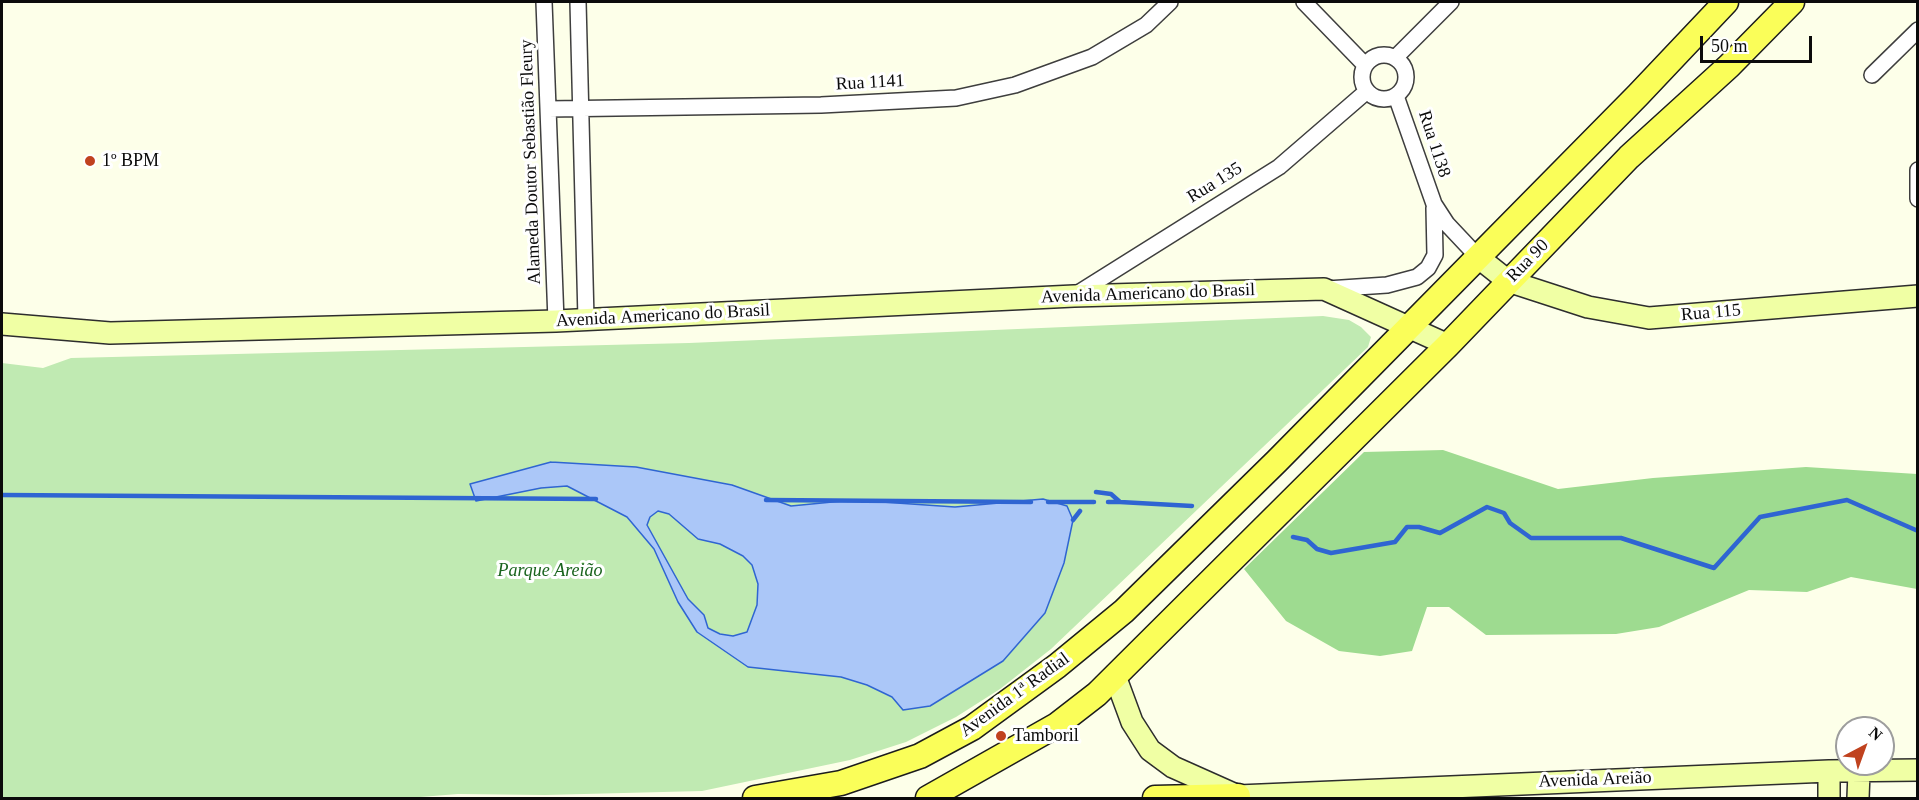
<!DOCTYPE html>
<meta charset="utf-8">
<style>
body{margin:0}
#map{position:relative;width:1919px;height:800px;overflow:hidden;background:#fdffe9;font-family:"Times New Roman",serif}
canvas{display:block}
.frame{position:absolute;inset:0;border:3px solid #0b0b0b;pointer-events:none}
.north{position:absolute;left:1835px;top:716px;width:60px;height:60px;box-sizing:border-box;background:#fff;border:2px solid #9d9d9d;border-radius:50%;rotate:41deg;font-size:16px;font-weight:700;line-height:24px;text-align:center;color:#0b0b0b}
.north::after{content:'';display:block;margin:auto;width:21px;height:27px;background:#c0421e;clip-path:polygon(50% 0,100% 100%,50% 72%,0 100%)}
.scale{position:absolute;left:1700px;top:36px;width:112px;height:27px;box-sizing:border-box;border:3px solid #0b0b0b;border-top:0;padding-left:8px;font-size:18px;line-height:21px;white-space:nowrap;color:#0b0b0b;-webkit-text-stroke:4px #fff;paint-order:stroke}
</style>
<div id="map">
<canvas width="1919" height="800"></canvas>
<div class="frame"></div>
<div class="north">N</div>
<div class="scale">50 m</div>
</div>
<script>
const c = document.querySelector('canvas').getContext('2d');
c.lineJoin = 'round';
function paint(path, color) { c.fillStyle = color; c.fill(path, 'evenodd'); }
const poly = rows => new Path2D(rows.map(r => 'M' + r).join(''));
function stroke(path, color, width, dash) { c.strokeStyle = color; c.lineWidth = width; c.lineCap = dash ? 'butt' : 'round'; c.setLineDash(dash || []); c.stroke(path); }
function write(font, color, halo, rows, align = 'center') {
  c.font = font + ' "Times New Roman",serif'; c.lineWidth = 6; c.setLineDash([]); c.textBaseline = 'middle'; c.strokeStyle = halo; c.fillStyle = color; for (const [text, x, y, turn = 0] of rows) {
    c.save(); c.translate(x, y); c.rotate((+turn || 0) * Math.PI / 180); c.textAlign = isNaN(turn) ? turn : align; if (halo) c.strokeText(text, 0, 0); c.fillText(text, 0, 0); c.restore();
  }
}
paint(poly([
 [1323,316,1349,320,1361,327,1371,337,1368,347,1051,649,1000,689,956,717,906,742,850,760,702,791,545,795,458,794,408,798,2,798,2,363,43,368,71,358,689,343]
]), '#c0eab2');
paint(poly([
 [1443,450,1558,489,1653,478,1806,467,1917,474,1917,589,1851,577,1807,592,1749,590,1659,627,1616,634,1486,635,1449,607,1427,607,1412,651,1380,656,1339,651,1286,621,1244,569,1364,452]
]), '#9edb90');
const water = poly([
 [551,462,636,467,732,485,791,506,853,500,955,507,1043,499,1067,506,1073,520,1064,563,1045,613,1003,661,930,706,903,710,892,697,867,685,841,677,748,667,697,632,678,602,654,549,627,517,567,486,541,488,476,501,470,484,551,462],
 [658,511,669,514,698,539,720,544,743,556,752,565,758,584,757,605,747,632,733,636,720,634,708,628,704,615,688,599,647,525,650,517,658,511]
]);
paint(water, '#abc7f8');
stroke(water, '#2f65d2', 1.5);
stroke(poly([
 [1096,492,1111,494,1120,502,1192,506],
 [2,495,596,499],
 [766,500,1031,502],
 [1048,502,1094,502],
 [1108,502,1120,502],
 [1073,520,1080,511],
 [1293,537,1307,540,1317,549,1331,553,1395,542,1407,527,1419,527,1440,533,1487,507,1504,513,1510,523,1531,538,1621,538,1714,568,1760,517,1847,500,1918,531]
]), '#2f65d2', 4.5);
const street = poly([
 [544,2,556,321],
 [578,2,586,319],
 [1304,2,1365,65],
 '1362 77a22 22 0 1 1 44 0a22 22 0 1 1-44 0Z',
 [1395,58,1451,2],
 [1872,75,1918,30],
 [1396,96,1434,204,1447,224,1479,258],
 [548,109,821,105,956,98,1015,85,1092,57,1146,25,1170,2],
 [1918,170,1918,199],
 [1327,289,1387,285,1417,277,1428,268,1435,255,1434,208],
 [1075,295,1279,167,1367,91]
]);
const secondary = poly([
 [1479,258,1508,281,1588,307,1649,318,1918,296],
 [2,324,110,333,556,321,1074,296,1324,289,1448,345],
 [1115,676,1132,722,1150,750,1173,767,1238,796,1829,771,1918,770],
 [1829,798,1829,771],
 [1858,798,1859,772]
]);
const primary = poly([
 [755,798,841,783,920,756,972,728,1057,666,1124,611,1277,461,1638,95,1726,2],
 [928,798,1057,725,1097,694,1448,345,1629,157,1729,66,1792,2],
 [1155,798,1238,796]
]);
stroke(street, '#3e3e3e', 18);
stroke(secondary, '#2d2d2d', 24);
stroke(primary, '#1c1c1c', 27);
stroke(street, '#fff', 15);
stroke(secondary, '#f0ffa4', 21);
stroke(primary, '#fafe59', 24);
for (const [x, y, r, color] of [
 [90,161,6,"#c0421e"],
 [1001,736,6,"#c0421e"]
]) { const dot = new Path2D(); dot.arc(x, y, r, 0, 2 * Math.PI); c.fillStyle = color; c.fill(dot); stroke(dot, '#fff', 2); }
write('18px', '#0b0b0b', '#fff', [
 ["Rua 1141",870,83,-3],
 ["Rua 1138",1434,144,72],
 ["Alameda Doutor Sebastião Fleury",531,162,-92],
 ["Rua 135",1215,183,-32],
 ["Rua 90",1528,261,-46],
 ["Avenida Americano do Brasil",1148,294,-2],
 ["Rua 115",1711,313,-5],
 ["Avenida Americano do Brasil",663,316,-3],
 ["Avenida 1ª Radial",1015,695,-36],
 ["Avenida Areião",1595,780,-2]
]);
write('18px', '#0b0b0b', '#fff', [
 ["1º BPM",102,161],
 ["Tamboril",1013,736]
], 'left');
write('italic 18px', '#1a641e', '#fff', [
 ["Parque Areião",550,571]
]);
</script>
